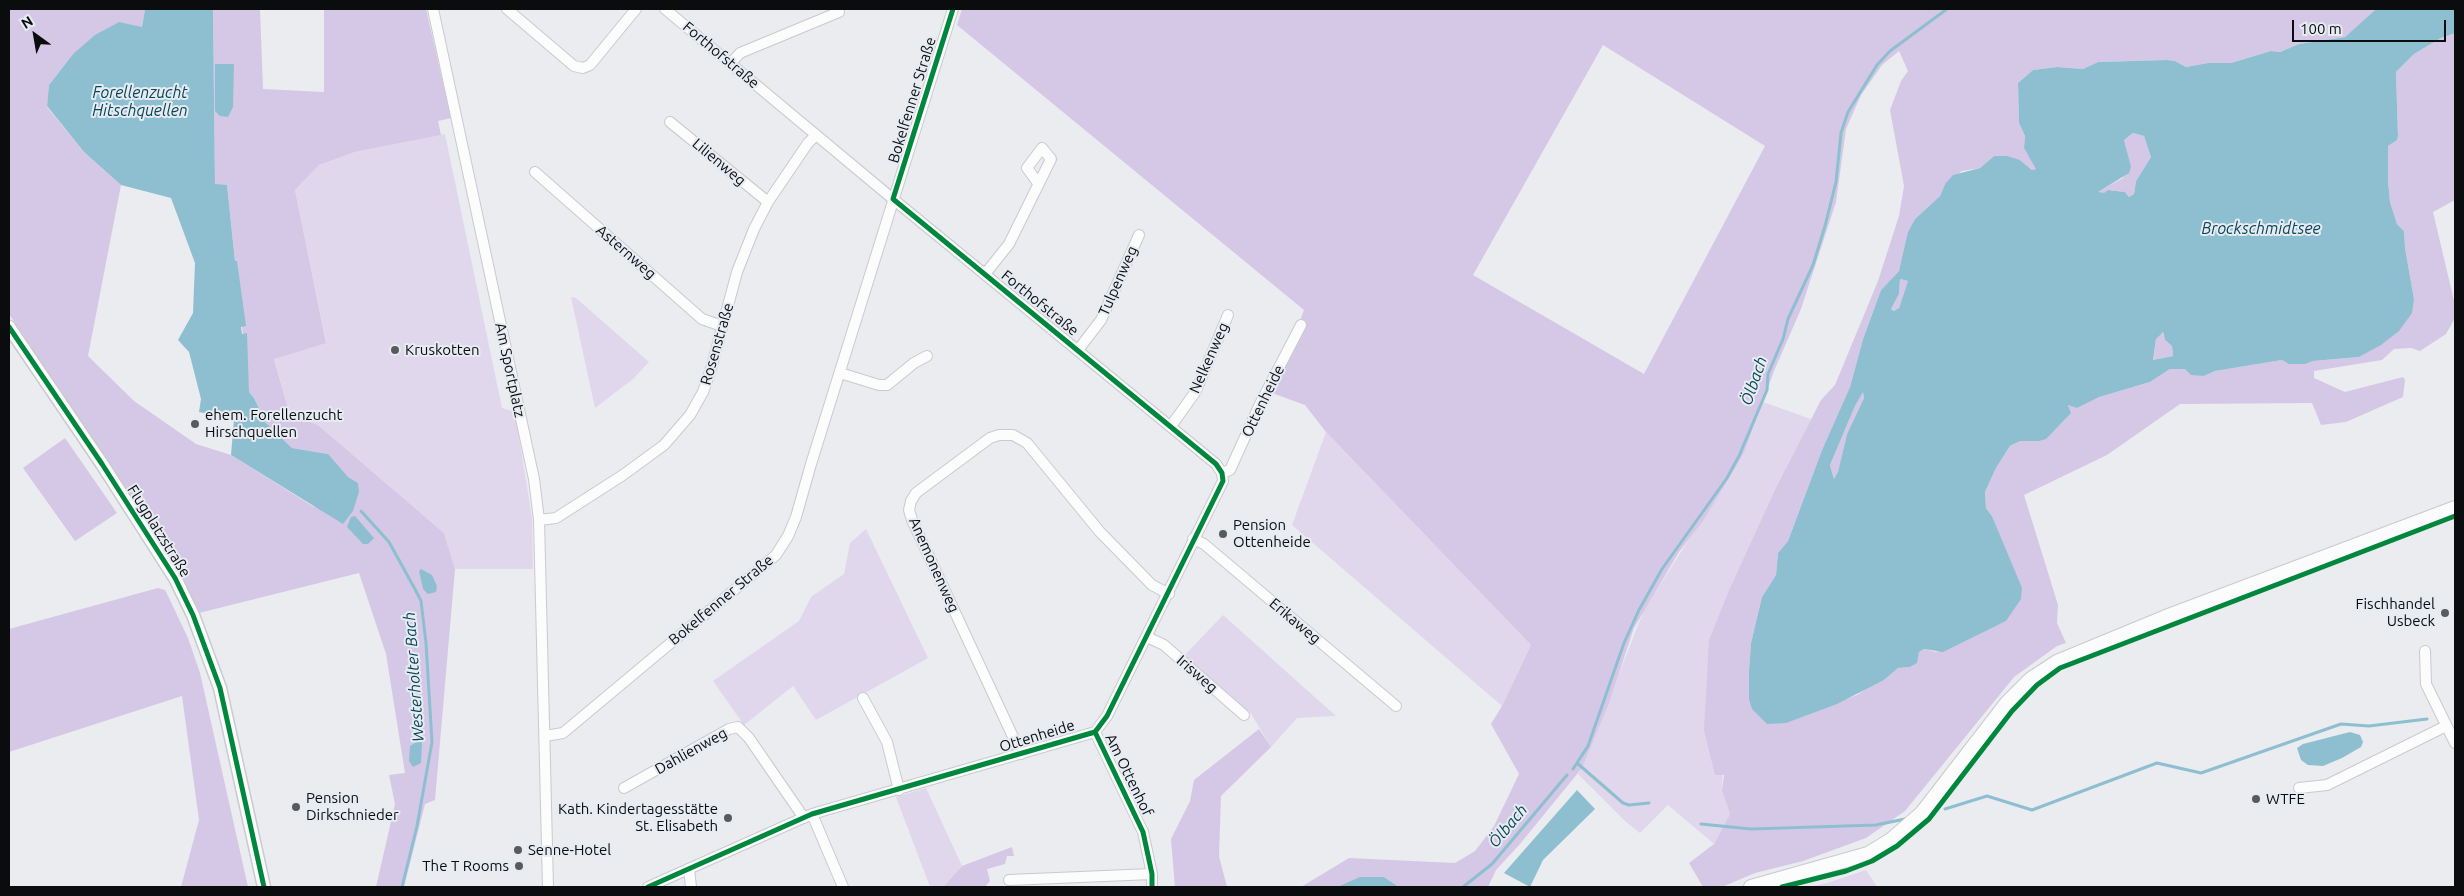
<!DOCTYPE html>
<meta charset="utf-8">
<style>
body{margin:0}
#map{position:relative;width:2464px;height:896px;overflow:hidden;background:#eaecef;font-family:Ubuntu,sans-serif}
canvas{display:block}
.frame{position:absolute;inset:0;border:10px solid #0a0c0e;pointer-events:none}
.north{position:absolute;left:10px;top:10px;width:50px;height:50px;-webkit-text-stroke:4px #e7ebf2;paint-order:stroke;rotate:328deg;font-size:14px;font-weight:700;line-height:20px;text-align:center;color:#0a0c0e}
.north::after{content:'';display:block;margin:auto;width:18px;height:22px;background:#0a0c0e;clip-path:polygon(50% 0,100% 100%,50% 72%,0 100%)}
.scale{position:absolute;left:2292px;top:20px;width:154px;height:22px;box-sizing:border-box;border:2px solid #0a0c0e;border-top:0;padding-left:6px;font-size:15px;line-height:18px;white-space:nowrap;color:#0a0c0e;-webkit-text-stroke:4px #e7ebf2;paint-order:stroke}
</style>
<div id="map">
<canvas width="2464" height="896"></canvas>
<div class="frame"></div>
<div class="north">N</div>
<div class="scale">100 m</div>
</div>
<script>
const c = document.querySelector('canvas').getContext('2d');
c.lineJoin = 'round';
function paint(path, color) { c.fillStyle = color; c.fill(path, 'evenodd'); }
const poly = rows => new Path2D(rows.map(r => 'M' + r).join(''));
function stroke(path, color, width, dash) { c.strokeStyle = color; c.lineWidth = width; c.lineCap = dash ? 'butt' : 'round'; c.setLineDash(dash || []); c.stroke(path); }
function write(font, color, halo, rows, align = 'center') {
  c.font = font + ' Ubuntu,sans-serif'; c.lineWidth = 4; c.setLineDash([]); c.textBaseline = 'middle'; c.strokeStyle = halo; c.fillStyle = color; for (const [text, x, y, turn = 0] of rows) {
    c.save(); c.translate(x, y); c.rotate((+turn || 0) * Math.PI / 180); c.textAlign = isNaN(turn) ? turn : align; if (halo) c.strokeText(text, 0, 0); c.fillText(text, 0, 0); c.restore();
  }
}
paint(poly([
 [445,134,502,408,515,412,532,518,533,569,455,569,444,533,318,425,290,415,274,358,326,342,295,190,319,165,355,152],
 [571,297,576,298,649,362,633,379,595,408],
 [1763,402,1811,419,1730,588,1722,791,1730,814,1714,844,1668,805,1640,833,1626,822,1578,774,1582,768,1644,610,1744,453],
 [1326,432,1531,645,1502,706,1292,525],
 [866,529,928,658,816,720,793,686,744,725,713,681,799,621,811,597,844,574,850,543],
 [1223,615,1336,716,1297,718,1271,747,1250,712,1238,705,1182,658],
 [926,788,962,866,943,887,930,887,896,797],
 [1866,870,1877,887,1809,887,1827,883]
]), '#e0d7ec');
paint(poly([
 [9,9,145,9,142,27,73,54,49,85,47,107,84,152,121,185,88,356,134,401,196,444,231,455,314,507,328,454,292,448,266,423,254,398,249,392,227,185,215,185,213,9,260,9,263,89,324,92,324,9,426,9,451,118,438,121,441,135,355,152,319,165,295,190,326,343,274,359,290,415,318,425,444,533,455,569,435,800,425,804,404,887,376,887,395,804,389,775,405,773,386,654,359,573,199,613,180,573,9,314],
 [962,9,2376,9,2345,37,2299,44,2280,52,2271,51,2231,63,2208,63,2186,67,2175,61,2167,60,2098,62,2083,69,2057,67,2033,70,2018,83,2019,123,2025,136,2024,148,2037,169,2032,170,2020,160,1994,156,1980,168,1962,171,1945,184,1940,196,1915,219,1899,271,1881,290,1863,339,1850,387,1822,450,1788,541,1778,553,1776,575,1762,597,1751,643,1749,671,1820,709,1857,695,1873,684,1884,680,1898,668,1910,667,1916,663,1919,652,1924,649,1936,652,2006,621,2007,554,1992,516,1986,508,1985,492,1996,468,2010,446,2020,441,2029,441,2059,425,2070,413,2068,404,2077,408,2098,397,2150,382,2170,369,2185,369,2204,376,2215,371,2282,360,2290,364,2304,364,2313,361,2359,357,2387,340,2414,299,2405,248,2404,231,2397,224,2390,202,2388,181,2388,146,2397,140,2398,136,2396,72,2414,54,2441,38,2455,33,2455,200,2433,212,2455,305,2455,318,2446,334,2420,351,2411,348,2394,349,2382,360,2314,371,2314,378,2345,392,2403,377,2405,380,2403,397,2346,422,2321,425,2312,403,2180,404,2107,455,2024,495,2058,605,2057,623,2066,643,2057,646,2014,677,1905,811,1866,838,1803,861,1755,873,1722,887,1703,887,1689,863,1714,844,1730,814,1722,791,1724,775,1715,775,1704,730,1709,640,1730,588,1776,488,1821,400,1835,385,1878,281,1899,216,1904,186,1890,110,1901,81,1908,71,1899,51,1882,65,1861,95,1846,129,1836,202,1801,309,1774,371,1744,453,1703,521,1679,552,1634,628,1609,703,1582,768,1520,844,1496,870,1488,887,1399,887,1384,877,1361,877,1337,887,1301,887,1349,858,1455,863,1475,851,1494,826,1519,774,1491,724,1502,706,1531,645,1326,432,1305,405,1272,393,1304,310,957,25],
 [1603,45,1765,146,1644,374,1473,275],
 [2133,133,2144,136,2151,157,2136,181,2134,194,2129,197,2125,192,2108,190,2104,194,2097,192,2123,178,2127,152,2124,140],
 [1900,279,1908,281,1899,308,1895,311,1891,309,1899,294],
 [2162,331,2165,340,2172,346,2173,356,2153,360,2156,339],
 [1863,391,1864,398,1847,434,1838,473,1834,479,1830,465,1855,406],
 [65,438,117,513,75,541,23,468],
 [158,588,165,590,169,598,188,638,200,673,248,887,181,887,199,820,182,696,9,752,9,629],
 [1259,729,1271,747,1221,796,1219,856,1227,887,1175,887,1171,839,1190,801,1194,780],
 [1012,847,1014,856,1007,856,1005,864,987,869,990,881,985,887,943,887,962,866]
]), '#d5c8e6');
paint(poly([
 [145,9,213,9,215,184,227,185,235,261,237,261,246,326,241,327,242,334,247,333,249,392,254,398,266,423,292,448,328,454,348,477,358,483,359,492,353,511,343,524,231,455,234,419,199,412,201,399,189,352,178,340,193,313,195,263,171,198,121,185,84,152,47,106,49,85,73,54,95,35,119,22,142,27],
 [2376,9,2455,9,2455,33,2441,38,2414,54,2396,72,2398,136,2397,140,2388,146,2388,181,2390,202,2397,224,2404,231,2405,248,2414,299,2412,313,2399,331,2381,345,2359,357,2313,361,2305,364,2289,364,2282,360,2215,371,2204,376,2191,375,2185,369,2170,369,2150,382,2099,397,2077,408,2068,405,2071,413,2046,439,2039,441,2020,441,2010,446,1996,468,1985,492,1986,508,1992,516,2022,588,2021,599,2006,621,1943,652,1924,649,1919,652,1917,663,1910,667,1898,668,1884,680,1837,704,1786,723,1767,724,1752,709,1749,699,1749,671,1751,643,1762,597,1776,575,1778,553,1788,541,1822,450,1850,387,1863,339,1881,290,1899,271,1908,232,1915,219,1940,196,1945,184,1953,175,1980,168,1994,156,2007,156,2020,160,2032,170,2036,169,2024,148,2025,136,2019,123,2018,83,2033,70,2057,67,2083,69,2098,62,2167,60,2175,61,2186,67,2208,63,2231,63,2271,51,2280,52,2299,44,2345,37],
 [2133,133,2144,136,2151,157,2136,181,2134,194,2129,197,2125,192,2108,190,2104,193,2098,192,2129,173,2131,167,2124,140],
 [1900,279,1908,281,1899,308,1894,311,1891,309,1899,294],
 [2163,332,2165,340,2172,346,2173,356,2153,360,2156,339],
 [1863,392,1864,398,1847,434,1838,472,1834,479,1830,465,1855,406],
 [215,64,234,64,233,107,228,117,220,116,215,111],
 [355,516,374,538,368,544,363,544,347,527,351,517],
 [421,569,432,575,437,586,436,592,428,594,423,589,419,571],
 [2350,732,2360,735,2363,742,2361,747,2342,758,2323,766,2308,765,2301,760,2297,748,2303,744],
 [418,741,422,743,421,763,413,767,409,761,410,746],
 [1577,790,1595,809,1543,860,1530,887,1504,873],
 [1360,877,1384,877,1399,887,1337,887]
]), '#8ebfd0');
stroke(poly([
 [361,511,389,542,416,591,421,601,426,643,432,742,417,826,402,887],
 [1577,763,1623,803,1629,805,1649,803],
 [1573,769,1588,746,1624,643,1639,610,1662,569,1727,478,1739,456,1767,390,1768,374,1783,339,1788,319,1813,265,1825,226,1836,182,1841,133,1848,112,1877,65,1890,51,1947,9],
 [1945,809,1987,796,2032,810,2157,763,2201,773,2341,724,2369,726,2427,719],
 [1701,824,1751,829,1876,825,1905,819],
 [1463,887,1492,864,1567,775]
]), '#8ebfd0', 3);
const minor = poly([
 [433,9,534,479,539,520,548,887],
 [507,9,574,66,583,68,590,65,636,9],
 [731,63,740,53,839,12],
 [670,122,768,202],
 [535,172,702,319,722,326],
 [985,274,1009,244,1051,159,1042,148,1027,168,1038,183],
 [1078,350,1101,320,1139,235],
 [840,373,879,385,887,385,914,363,927,356],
 [1171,426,1196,391,1228,315],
 [1222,473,1230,470,1260,404,1301,325],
 [539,520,556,518,623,475,664,445,690,415,703,392,711,369,737,272,754,229,768,202,808,143,816,135],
 [1193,539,1204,544,1396,706],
 [1147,637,1164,645,1244,715],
 [2425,651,2426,684,2455,743],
 [863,698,887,742,899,790],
 [1095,732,1143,832,1152,874,1152,887],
 [545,736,563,733,776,555,788,536,796,517,811,464,953,9],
 [1021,754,912,520,909,510,911,501,916,493,990,438,999,435,1013,435,1027,443,1100,532,1152,585,1169,594],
 [624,788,729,729,738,727,749,738,804,818],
 [2299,788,2327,785,2446,726],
 [812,814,843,887],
 [689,869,691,887],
 [1009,880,1152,874],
 [648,887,812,814,1095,732,1107,716,1223,481,1222,473,1216,464,893,199,665,9]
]);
const tertiary = poly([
 [9,327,102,464,175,578,193,615,220,688,264,887]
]);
const secondary = poly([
 [1751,887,1868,854,1891,840,1922,813,2007,703,2031,679,2057,662,2171,615,2455,508]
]);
stroke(minor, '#c9cacd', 12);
stroke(tertiary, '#c9cacd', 15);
stroke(secondary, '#c9cacd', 16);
stroke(minor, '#fcfcfd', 10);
stroke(tertiary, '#fcfcfd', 12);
stroke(secondary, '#fcfcfd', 14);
stroke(poly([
 [9,327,102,464,175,578,193,615,220,688,264,887],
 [1095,732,1143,832,1152,874,1152,887],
 [648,887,812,814,1095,732,1107,716,1223,481,1222,473,1216,464,893,199,953,9],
 [1782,887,1846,871,1872,861,1897,846,1929,819,2012,711,2037,685,2060,668,2455,516]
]), '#00873e', 5);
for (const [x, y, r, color] of [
 [395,350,5,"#585a5d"],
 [195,424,5,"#585a5d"],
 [1223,534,5,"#585a5d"],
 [2445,613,5,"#585a5d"],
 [2256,799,5,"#585a5d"],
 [296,807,5,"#585a5d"],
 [728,818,5,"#585a5d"],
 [518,850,5,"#585a5d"],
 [519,866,5,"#585a5d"]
]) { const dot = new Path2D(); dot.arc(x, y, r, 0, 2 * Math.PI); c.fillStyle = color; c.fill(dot); stroke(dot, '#e7ebf2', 2); }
write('15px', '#0a0c0e', '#e7ebf2', [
 ["Forthofstraße",721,55,40],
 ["Bokelfenner Straße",912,100,-73],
 ["Lilienweg",719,162,40],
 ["Asternweg",626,252,41],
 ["Tulpenweg",1118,281,-66],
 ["Forthofstraße",1040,303,39],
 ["Rosenstraße",717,344,-74],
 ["Nelkenweg",1209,358,-66],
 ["Am Sportplatz",510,370,78],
 ["Ottenheide",1263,401,-64],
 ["Flugplatzstraße",159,531,58],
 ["Anemonenweg",934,565,66],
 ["Bokelfenner Straße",721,600,-40],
 ["Erikaweg",1295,621,40],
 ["Irisweg",1197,674,41],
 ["Ottenheide",1037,736,-17],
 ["Dahlienweg",691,751,-29],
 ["Am Ottenhof",1129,775,64]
]);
write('15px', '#0a0c0e', '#e7ebf2', [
 ["Kruskotten",405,350],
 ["ehem. Forellenzucht",205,415],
 ["Hirschquellen",205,432],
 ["Pension",1233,525],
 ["Ottenheide",1233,542],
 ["Fischhandel",2435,604,"right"],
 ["Usbeck",2435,621,"right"],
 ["Pension",306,798],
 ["Dirkschnieder",306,815],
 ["WTFE",2266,799],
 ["Kath. Kindertagesstätte",718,809,"right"],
 ["St. Elisabeth",718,826,"right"],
 ["Senne-Hotel",528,850],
 ["The T Rooms",509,866,"right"]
], 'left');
write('italic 16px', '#084657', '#e7ebf2', [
 ["Forellenzucht",140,93],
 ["Hitschquellen",140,111],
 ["Brockschmidtsee",2261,229],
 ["Ölbach",1754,381,-71],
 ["Westerholter Bach",414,677,-94],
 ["Ölbach",1508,826,-50]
]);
</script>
